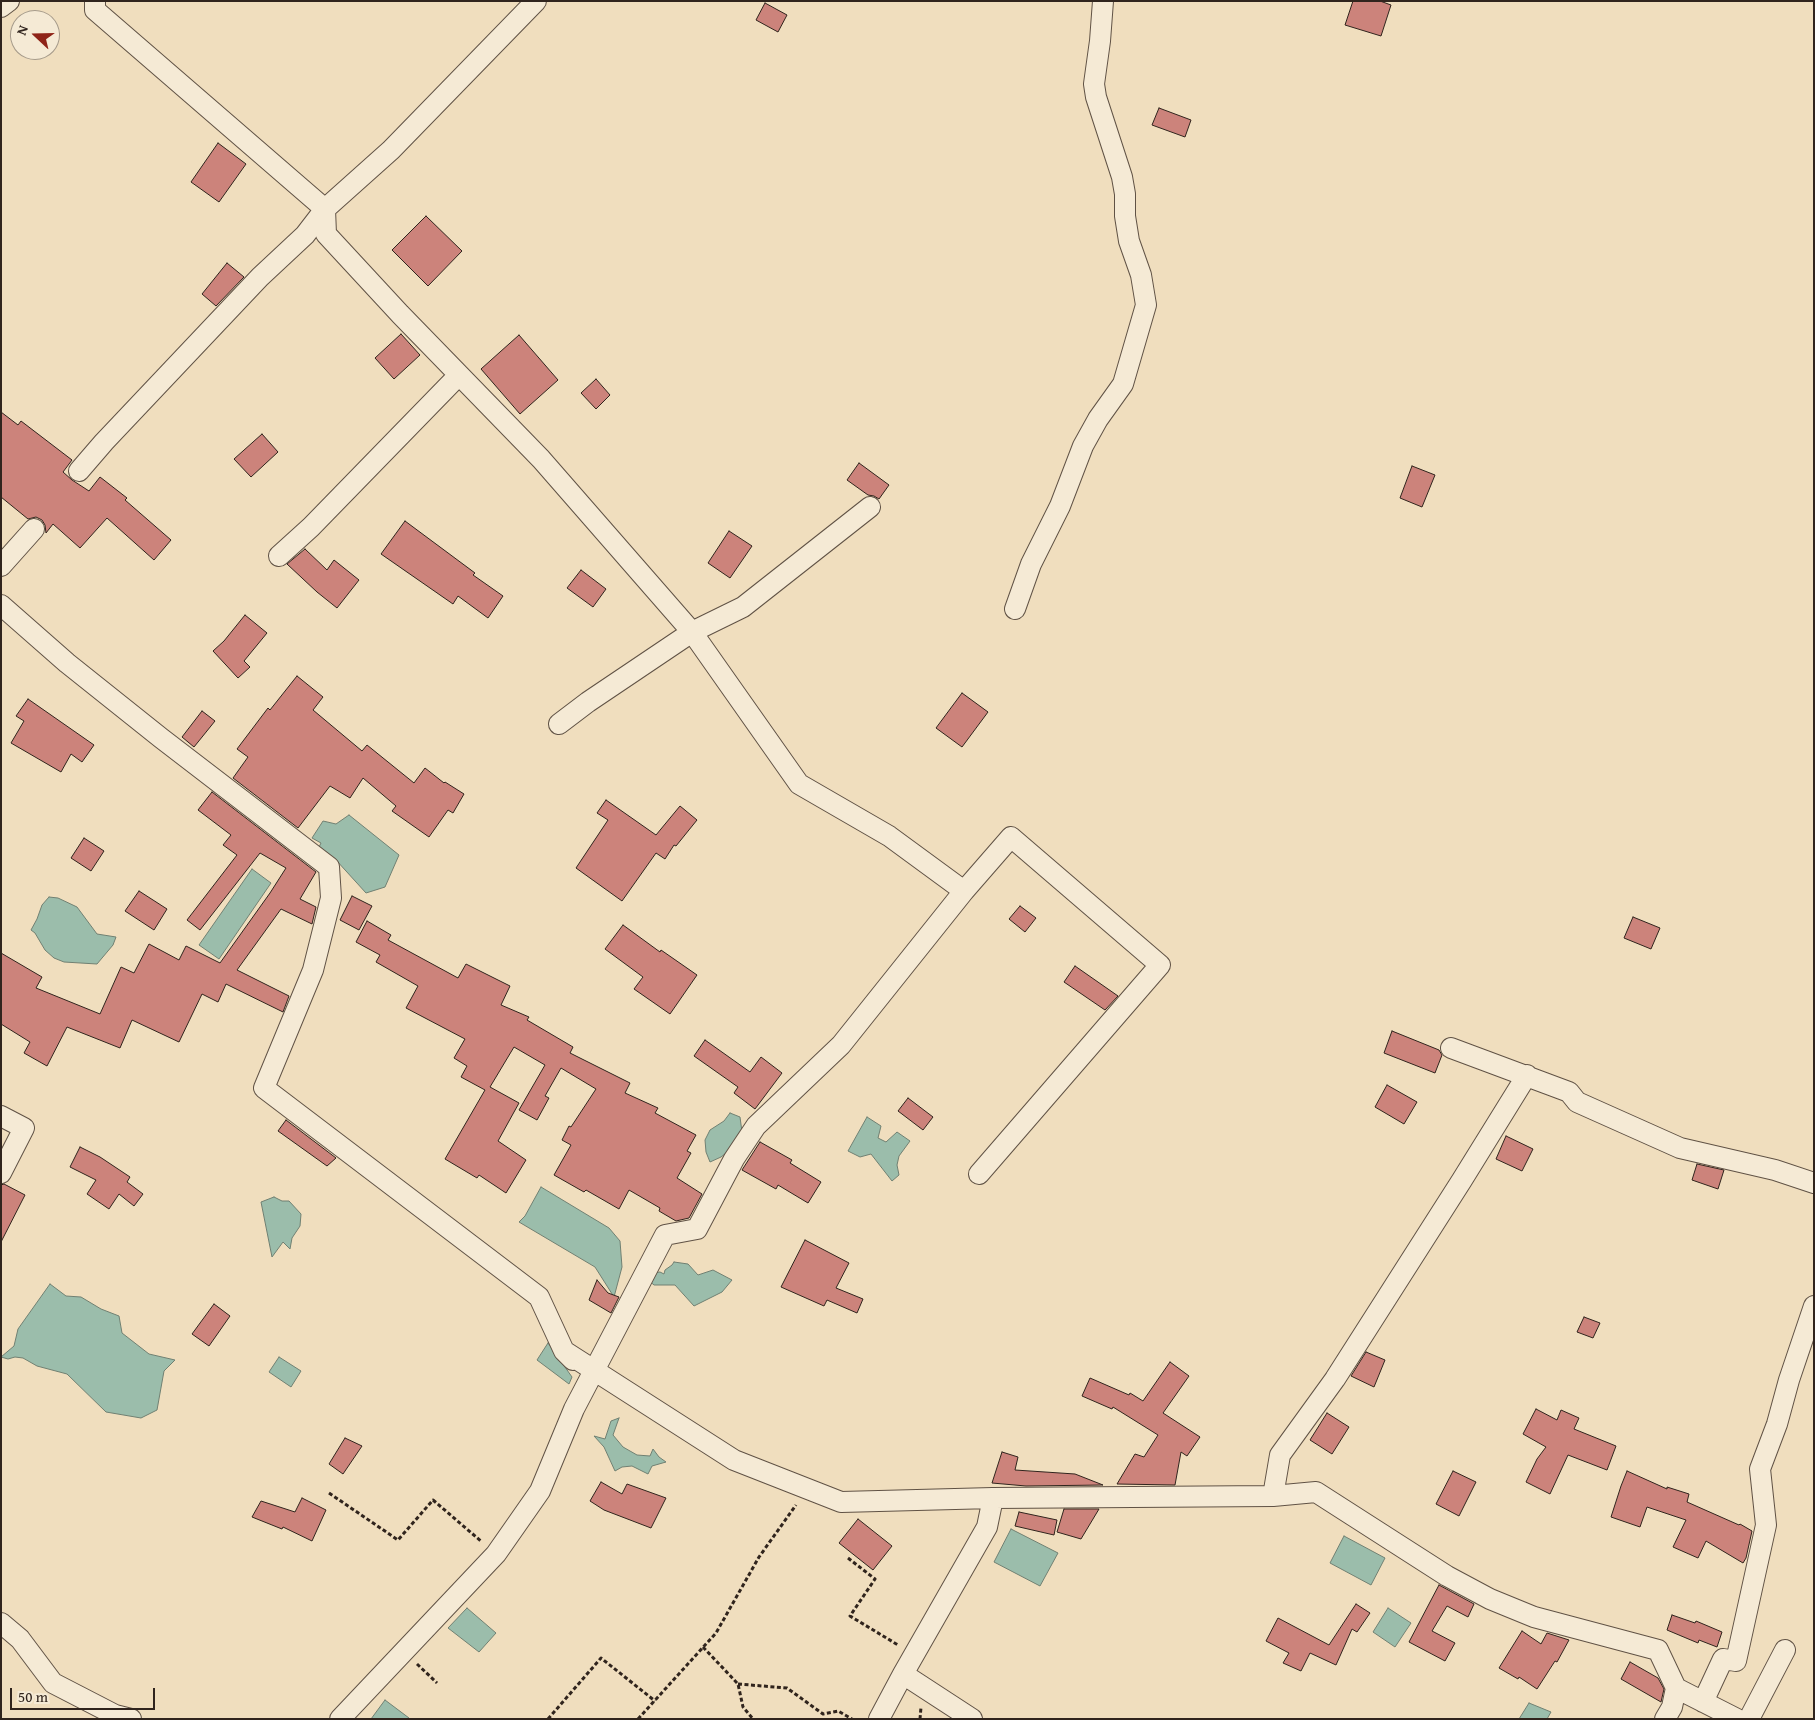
<!DOCTYPE html>
<style>
body{margin:0}
#map{position:relative;width:1815px;height:1720px;overflow:hidden;background:#f0debe;font-family:"Gentium Book Plus",serif}
canvas{display:block}
.frame{position:absolute;inset:0;border:2px solid #30241d;pointer-events:none}
.north{position:absolute;left:10px;top:10px;width:50px;height:50px;box-sizing:border-box;background:#f5ead5;border:1px solid #a69b8b;border-radius:50%;rotate:291deg;font-size:14px;font-weight:700;line-height:20px;text-align:center;color:#30241d}
.north::after{content:'';display:block;margin:auto;width:18px;height:22px;background:#8f2418;clip-path:polygon(50% 0,100% 100%,50% 72%,0 100%)}
.scale{position:absolute;left:10px;top:1688px;width:145px;height:22px;box-sizing:border-box;border:2px solid #30241d;border-top:0;padding-left:6px;font-size:15px;line-height:18px;white-space:nowrap;color:#30241d;-webkit-text-stroke:4px #f5ead5;paint-order:stroke}
</style>
<div id="map">
<canvas width="1815" height="1720"></canvas>
<div class="frame"></div>
<div class="north">N</div>
<div class="scale">50 m</div>
</div>
<script>
const c = document.querySelector('canvas').getContext('2d');
c.lineJoin = 'round';
function paint(path, color) { c.fillStyle = color; c.fill(path, 'evenodd'); }
const poly = rows => new Path2D(rows.map(r => 'M' + r).join(''));
function stroke(path, color, width, dash) { c.strokeStyle = color; c.lineWidth = width; c.lineCap = dash ? 'butt' : 'round'; c.setLineDash(dash || []); c.stroke(path); }
const water = poly([
 [349,815,399,855,385,887,366,893,336,860,331,861,317,851,321,843,312,838,323,821,336,824,349,815],
 [252,869,271,883,219,959,199,945,252,869],
 [49,897,58,898,77,907,97,934,116,937,113,945,97,964,64,962,54,958,45,950,35,933,31,930,37,919,42,905,49,897],
 [730,1113,740,1117,742,1132,734,1147,721,1157,710,1162,706,1152,705,1140,710,1130,724,1121,730,1113],
 [867,1117,881,1126,878,1138,886,1142,897,1132,910,1141,899,1156,897,1165,899,1175,892,1181,871,1154,860,1157,848,1151,867,1117],
 [541,1187,609,1228,620,1241,622,1267,614,1297,595,1267,519,1222,525,1216,541,1187],
 [274,1197,282,1201,289,1201,301,1214,300,1226,292,1238,290,1249,283,1242,272,1257,261,1202,274,1197],
 [674,1262,688,1264,698,1275,713,1270,732,1280,722,1292,694,1306,675,1285,654,1285,647,1279,651,1273,660,1272,664,1274,665,1270,672,1265,674,1262],
 [50,1284,66,1296,81,1297,101,1309,119,1316,122,1333,149,1354,175,1360,164,1371,157,1410,141,1418,106,1412,67,1374,37,1366,23,1358,15,1357,8,1359,1,1357,14,1346,18,1329,50,1284],
 [548,1343,572,1377,569,1384,537,1360,548,1343],
 [279,1357,301,1371,291,1387,269,1372,279,1357],
 [619,1418,613,1435,623,1447,637,1455,650,1456,653,1449,659,1457,666,1462,652,1466,648,1474,632,1466,622,1467,615,1471,604,1447,594,1436,605,1439,611,1421,619,1418],
 [1011,1529,1058,1553,1040,1586,994,1562,1011,1529],
 [1344,1536,1385,1558,1371,1585,1330,1563,1344,1536],
 [467,1608,496,1633,479,1652,448,1628,467,1608],
 [1388,1608,1411,1623,1395,1647,1373,1632,1388,1608],
 [385,1700,409,1718,409,1719,371,1719,385,1700],
 [1529,1703,1551,1712,1547,1719,1519,1719,1529,1703]
]);
paint(water, '#9bbdab');
stroke(water, '#708072', 1);
const building = poly([
 [1353,1,1380,1,1391,5,1381,36,1345,25,1353,1],
 [765,3,787,15,778,32,756,20,765,3],
 [1159,108,1191,120,1185,137,1152,125,1159,108],
 [218,143,246,164,219,202,191,182,218,143],
 [426,216,462,251,428,286,392,250,426,216],
 [227,263,244,277,216,306,202,294,227,263],
 [401,334,420,355,394,379,375,358,401,334],
 [519,335,558,380,520,414,481,369,519,335],
 [596,379,610,395,596,409,581,393,596,379],
 [1,412,18,425,21,421,72,460,63,472,72,480,89,491,100,477,127,498,125,500,171,540,154,560,107,518,80,548,53,524,46,533,45,525,42,520,36,517,28,519,1,497,1,412],
 [262,434,278,452,251,477,234,459,262,434],
 [859,463,889,485,879,499,874,496,868,495,847,480,859,463],
 [1412,466,1435,475,1422,507,1400,498,1412,466],
 [405,521,475,573,473,575,503,596,488,618,458,596,453,604,381,554,405,521],
 [729,531,752,546,730,578,708,563,729,531],
 [305,549,327,570,334,560,359,580,337,608,317,592,287,564,305,549],
 [581,570,606,589,593,607,567,588,581,570],
 [245,615,267,633,244,661,250,667,238,678,213,651,224,641,245,615],
 [297,676,323,697,313,710,362,751,367,745,414,783,425,768,444,783,445,782,464,794,453,813,448,810,429,837,392,811,396,806,363,778,350,798,330,786,298,828,233,778,248,757,237,749,268,708,270,710,297,676],
 [962,693,988,712,962,747,936,728,962,693],
 [28,699,94,745,82,762,71,754,61,772,11,743,24,721,16,716,28,699],
 [202,711,215,721,194,747,182,737,202,711],
 [212,792,316,872,300,899,316,907,312,924,281,909,237,970,289,996,283,1012,226,984,218,1002,202,994,179,1042,132,1020,120,1048,67,1027,47,1066,24,1053,30,1042,1,1024,1,953,42,977,36,988,100,1014,121,967,134,973,149,944,179,960,186,946,220,963,270,893,286,868,260,853,200,930,187,920,237,855,223,845,231,835,198,810,212,792],
 [606,800,656,835,680,806,697,820,676,846,674,845,665,859,656,853,622,901,576,868,608,820,597,813,606,800],
 [84,838,104,851,91,871,71,858,84,838],
 [139,891,167,909,154,930,125,911,139,891],
 [352,896,372,906,359,930,340,920,352,896],
 [1020,906,1036,918,1025,932,1009,919,1020,906],
 [1633,917,1660,928,1651,949,1624,938,1633,917],
 [367,921,391,935,388,940,458,978,466,964,510,986,501,1005,529,1017,527,1020,573,1047,570,1053,630,1083,625,1093,658,1108,655,1113,696,1135,687,1151,691,1153,677,1178,702,1194,689,1218,676,1221,659,1211,660,1208,629,1190,619,1209,586,1190,584,1192,554,1175,571,1145,562,1140,569,1126,571,1127,596,1089,561,1068,545,1096,549,1098,537,1120,519,1110,545,1065,514,1047,490,1087,519,1103,498,1141,526,1160,506,1193,479,1175,477,1178,445,1159,485,1090,461,1077,467,1066,454,1058,465,1039,406,1008,418,986,376,962,380,955,356,942,367,921],
 [623,925,660,952,661,950,697,975,670,1014,634,989,643,977,605,949,623,925],
 [1075,966,1118,996,1105,1010,1064,982,1075,966],
 [1392,1031,1439,1050,1442,1055,1435,1073,1384,1053,1392,1031],
 [705,1040,750,1072,761,1057,782,1073,755,1109,734,1093,738,1087,694,1056,705,1040],
 [1387,1085,1417,1102,1404,1124,1375,1107,1387,1085],
 [908,1098,933,1117,923,1130,898,1111,908,1098],
 [286,1120,336,1158,327,1166,278,1131,286,1120],
 [1506,1136,1533,1149,1522,1171,1496,1159,1506,1136],
 [760,1142,792,1160,790,1163,821,1182,808,1203,778,1185,776,1189,742,1170,760,1142],
 [80,1147,100,1157,130,1177,127,1182,143,1194,134,1206,119,1194,109,1209,87,1194,96,1180,70,1167,80,1147],
 [1697,1164,1724,1170,1718,1189,1692,1180,1697,1164],
 [4,1184,25,1195,1,1242,1,1185,4,1184],
 [805,1240,849,1263,836,1288,863,1299,857,1313,827,1300,824,1306,781,1287,805,1240],
 [597,1280,608,1293,619,1297,611,1313,589,1300,597,1280],
 [214,1304,230,1316,209,1346,192,1334,214,1304],
 [1584,1317,1600,1323,1593,1338,1577,1332,1584,1317],
 [1366,1352,1385,1360,1374,1387,1351,1376,1366,1352],
 [1170,1362,1189,1376,1163,1413,1200,1437,1187,1456,1181,1452,1175,1485,1117,1484,1135,1454,1144,1457,1158,1435,1113,1407,1112,1409,1082,1396,1090,1378,1129,1395,1130,1393,1143,1401,1170,1362],
 [1536,1409,1557,1420,1561,1410,1579,1418,1574,1429,1616,1446,1607,1470,1568,1455,1550,1494,1526,1482,1537,1459,1546,1447,1523,1434,1536,1409],
 [1327,1413,1349,1427,1332,1454,1310,1440,1327,1413],
 [345,1438,362,1446,343,1474,329,1464,345,1438],
 [1002,1452,1018,1457,1015,1470,1075,1474,1103,1485,1026,1486,992,1483,1002,1452],
 [1453,1471,1476,1482,1459,1516,1436,1504,1453,1471],
 [1627,1471,1667,1489,1667,1487,1689,1494,1687,1502,1739,1525,1740,1524,1752,1531,1746,1558,1743,1563,1706,1541,1698,1558,1673,1547,1686,1520,1647,1507,1640,1527,1611,1517,1621,1486,1627,1471],
 [601,1482,622,1494,627,1484,666,1498,651,1528,604,1510,590,1501,601,1482],
 [302,1498,326,1510,312,1541,283,1527,282,1529,252,1517,261,1501,295,1512,302,1498],
 [1064,1509,1099,1509,1081,1539,1057,1532,1064,1509],
 [1019,1512,1057,1520,1054,1535,1015,1526,1019,1512],
 [858,1519,892,1546,873,1570,839,1543,858,1519],
 [1439,1585,1474,1604,1468,1617,1447,1606,1432,1631,1455,1643,1445,1661,1409,1642,1439,1585],
 [1356,1604,1370,1613,1357,1632,1352,1629,1336,1665,1310,1653,1301,1671,1283,1663,1289,1653,1266,1641,1278,1618,1329,1645,1356,1604],
 [1672,1615,1695,1623,1696,1621,1722,1632,1717,1647,1699,1640,1698,1643,1667,1630,1672,1615],
 [1522,1631,1541,1644,1547,1633,1569,1640,1557,1662,1555,1661,1537,1689,1519,1677,1518,1679,1499,1668,1522,1631],
 [1630,1662,1658,1678,1664,1689,1661,1702,1621,1679,1630,1662]
]);
paint(building, '#cc837b');
stroke(building, '#30241d', 1);
const street = poly([
 [95,1,95,10,325,209,326,234,400,314,541,459,692,632,799,784,889,836,964,891,841,1045,756,1126,734,1159,697,1229,665,1235,574,1409,540,1491,496,1554,340,1719],
 [1,7,9,1],
 [79,471,104,442,260,277,305,235,325,209,391,150,536,1],
 [279,556,311,527,459,375],
 [1,566,34,529],
 [1,605,67,663,161,738,329,867,331,898,313,970,264,1088,539,1297,564,1351,573,1360],
 [1015,609,1031,564,1060,506,1083,446,1098,419,1123,384,1146,305,1141,275,1129,241,1125,216,1125,194,1122,177,1096,97,1094,84,1100,41,1103,1],
 [559,724,588,702,692,632,743,607,870,507],
 [964,891,1011,837,1160,965,979,1174],
 [1451,1048,1569,1092,1577,1102,1680,1148,1775,1170,1814,1183],
 [1,1116,24,1128,1,1173],
 [564,1351,734,1460,841,1502,993,1498,1273,1496,1316,1492,1447,1576,1490,1599,1534,1617,1658,1650,1676,1688,1737,1719],
 [1273,1496,1280,1455,1335,1379,1462,1180,1527,1075],
 [1,1623,20,1639,53,1683,115,1715,131,1719],
 [1703,1702,1723,1659,1736,1661,1766,1525,1760,1469,1777,1424,1789,1380,1814,1306],
 [879,1719,903,1674],
 [972,1719,903,1674,987,1527,993,1498],
 [1665,1719,1672,1707,1676,1688],
 [1749,1719,1785,1650]
]);
stroke(street, '#605245', 22);
stroke(poly([
 [329,1493,398,1540,433,1500,482,1542],
 [848,1558,875,1579,850,1616,898,1645],
 [703,1647,738,1684,743,1707,753,1719],
 [417,1664,437,1683],
 [738,1684,787,1688,823,1714,838,1711,852,1719],
 [548,1719,601,1658,655,1701],
 [638,1719,716,1633,759,1557,796,1505],
 [920,1719,921,1707]
]), '#30241d', 3, [4, 2.5]);
stroke(street, '#f5ead5', 20);
</script>
